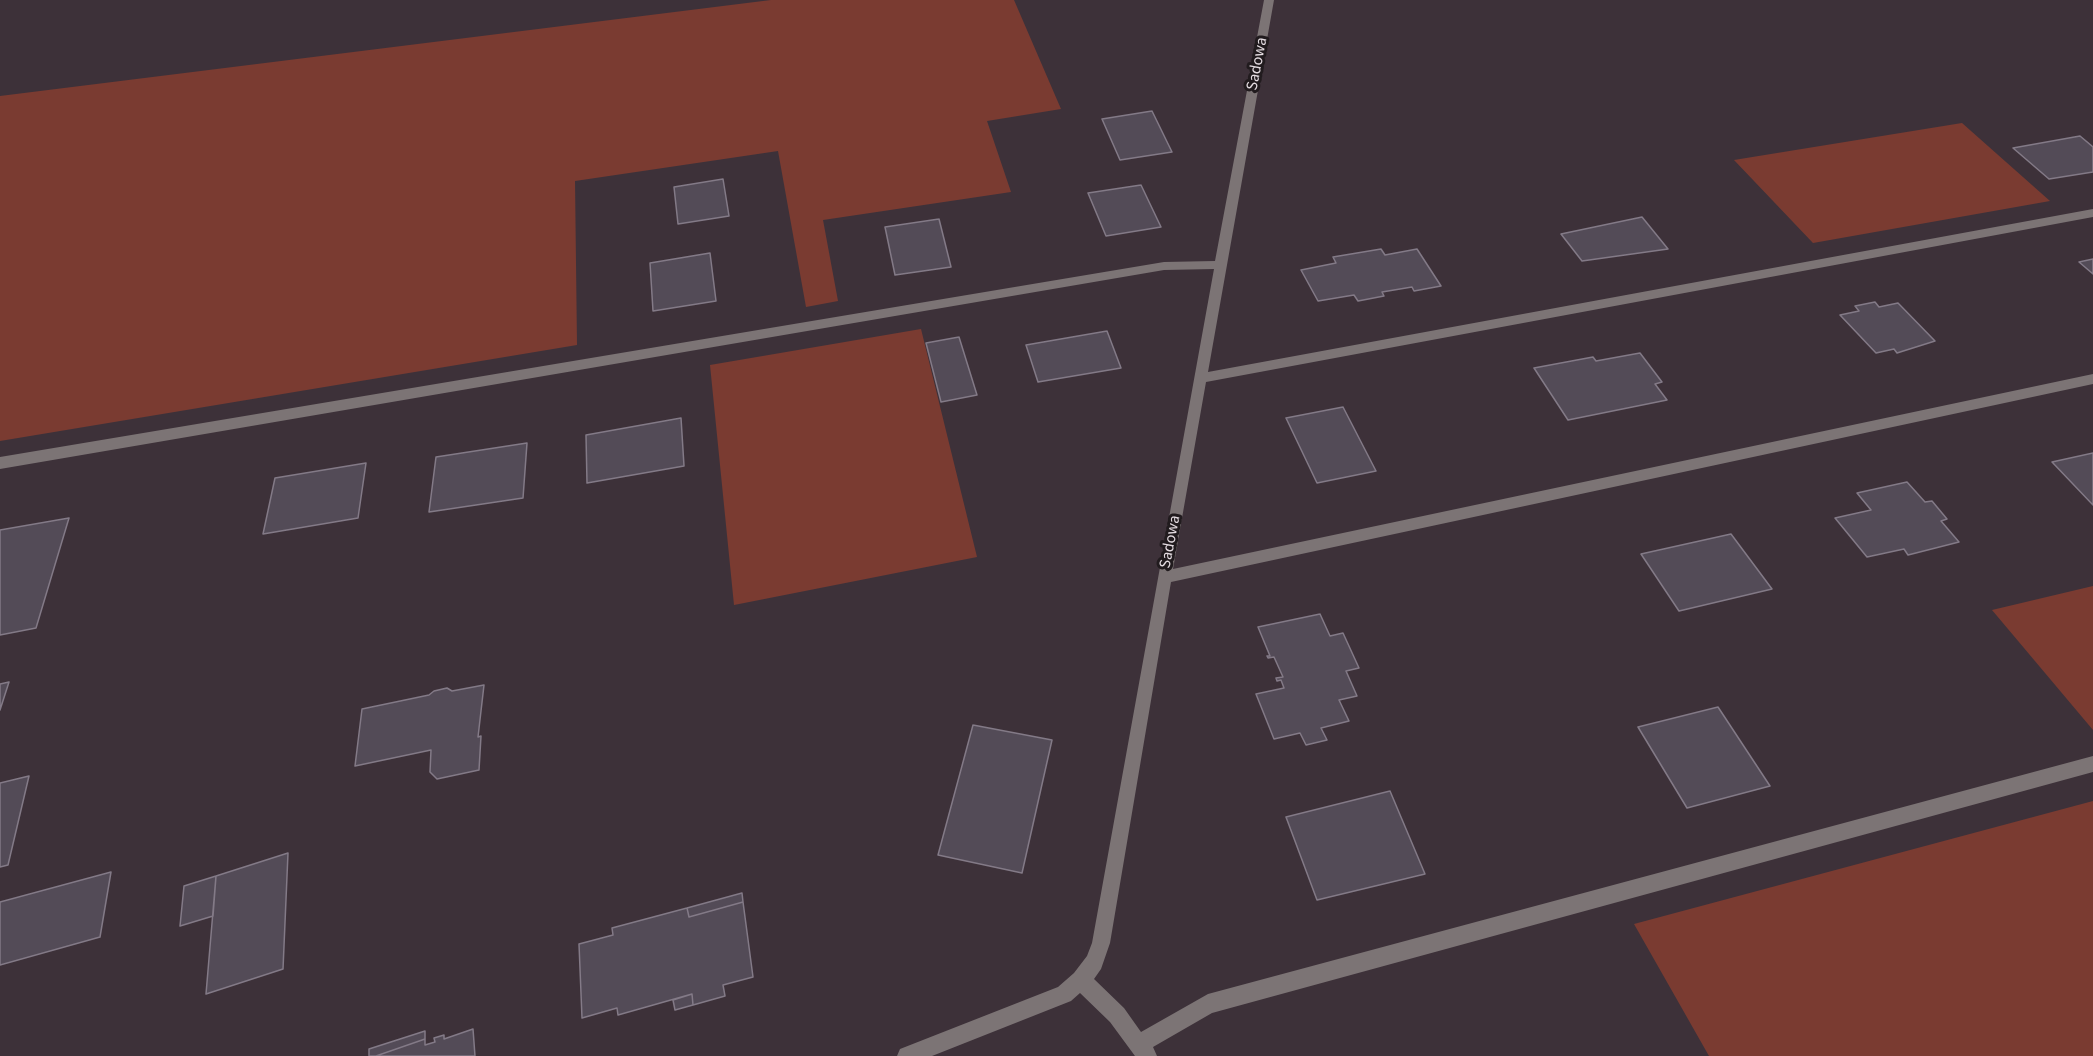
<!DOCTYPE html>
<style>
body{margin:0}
canvas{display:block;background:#3d3139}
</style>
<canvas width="2093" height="1056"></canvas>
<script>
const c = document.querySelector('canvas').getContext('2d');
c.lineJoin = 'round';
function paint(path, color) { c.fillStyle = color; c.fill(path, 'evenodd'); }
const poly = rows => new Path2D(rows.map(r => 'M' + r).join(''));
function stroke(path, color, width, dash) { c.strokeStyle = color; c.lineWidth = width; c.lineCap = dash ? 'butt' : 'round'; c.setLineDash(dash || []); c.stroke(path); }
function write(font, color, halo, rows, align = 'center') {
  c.font = font + ' "Source Sans 3",sans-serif'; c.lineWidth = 6; c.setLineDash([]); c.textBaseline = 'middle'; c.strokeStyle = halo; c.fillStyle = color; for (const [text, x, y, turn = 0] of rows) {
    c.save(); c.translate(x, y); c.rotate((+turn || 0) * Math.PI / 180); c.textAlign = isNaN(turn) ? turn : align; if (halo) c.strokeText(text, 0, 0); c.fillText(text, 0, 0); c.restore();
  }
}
paint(poly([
 [771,0,1014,0,1061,109,987,121,1011,192,823,220,838,301,806,307,778,151,575,181,577,345,0,441,0,96],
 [1962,123,2050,201,1813,243,1734,160],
 [921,329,977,557,734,605,710,365],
 [2093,586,2093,730,1992,610],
 [2093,801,2093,1056,1709,1056,1634,924]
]), '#7a3b31');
const building = poly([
 [1152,111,1172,152,1120,160,1102,119,1152,111],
 [2080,136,2093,147,2093,172,2049,179,2013,148,2080,136],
 [723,179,729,216,678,224,674,187,723,179],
 [1141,185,1161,227,1106,236,1088,193,1141,185],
 [1642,217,1668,249,1582,261,1561,234,1642,217],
 [939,219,951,267,895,275,885,227,939,219],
 [1381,249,1385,255,1417,249,1441,286,1414,291,1412,287,1382,292,1384,296,1358,301,1354,295,1318,301,1301,270,1336,263,1333,257,1381,249],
 [710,253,716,301,653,311,650,263,710,253],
 [2093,259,2093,274,2079,262,2093,259],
 [1875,302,1879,307,1898,303,1935,341,1897,353,1894,349,1876,353,1840,315,1859,311,1855,306,1875,302],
 [1107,331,1121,368,1038,382,1026,345,1107,331],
 [959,337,977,395,941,402,926,343,959,337],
 [1640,353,1662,382,1655,384,1667,400,1568,420,1534,368,1593,357,1596,361,1640,353],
 [1343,407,1376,471,1317,483,1286,418,1343,407],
 [681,418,684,466,587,483,586,435,681,418],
 [527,443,523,498,429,512,436,457,527,443],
 [2093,453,2093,505,2052,462,2093,453],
 [366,463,358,518,263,534,275,478,366,463],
 [1907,482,1925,502,1932,501,1947,519,1941,521,1959,542,1908,555,1904,549,1867,557,1835,518,1871,510,1857,493,1907,482],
 [69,518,36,628,0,635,0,530,69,518],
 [1731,534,1772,589,1679,611,1641,554,1731,534],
 [1320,614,1330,636,1343,633,1359,668,1346,671,1357,696,1339,700,1349,721,1321,728,1327,740,1306,745,1300,733,1274,739,1256,694,1284,688,1281,680,1277,681,1276,678,1283,677,1274,657,1268,658,1267,656,1270,656,1258,627,1320,614],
 [9,682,0,710,0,684,9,682],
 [484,685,478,737,481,736,479,770,437,779,430,772,431,750,355,766,362,709,429,695,434,691,447,688,452,691,484,685],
 [1718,707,1770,786,1687,808,1638,727,1718,707],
 [973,725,1052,740,1022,873,938,855,973,725],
 [29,776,8,865,0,867,0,783,29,776],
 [1390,791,1425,874,1317,900,1286,817,1390,791],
 [288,853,283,969,206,994,216,876,288,853],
 [111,872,100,937,0,965,0,902,111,872],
 [216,876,213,916,180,926,184,886,216,876],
 [742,893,743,902,689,917,687,908,742,893],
 [743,902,753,977,723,985,725,996,693,1005,692,994,618,1015,617,1008,582,1018,579,944,613,935,612,928,687,908,689,917,743,902],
 [692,994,693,1005,675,1010,673,1000,692,994],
 [473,1029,475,1056,376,1056,425,1039,425,1045,435,1042,434,1038,444,1035,444,1039,473,1029],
 [425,1031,425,1039,376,1056,369,1056,369,1049,425,1031]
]);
paint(building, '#534b57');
stroke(building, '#837a87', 1.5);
paint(poly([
 [1264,0,1274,0,1208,372,2093,209,2093,217,1206,382,1173,569,2093,374,2093,384,1171,582,1110,943,1101,969,1094,979,1124,1008,1141,1032,1208,994,2093,756,2093,772,1212,1013,1153,1047,1157,1056,1135,1056,1110,1022,1080,993,1071,1001,932,1056,897,1056,900,1049,1058,987,1074,973,1087,956,1092,943,1214,269,1164,270,0,469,0,457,1164,262,1215,261,1264,0]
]), '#7c7475');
write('16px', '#e3dbe0', '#211b1e', [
 ["Sadowa",1258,64,-79],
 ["Sadowa",1171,542,-79]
]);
</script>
